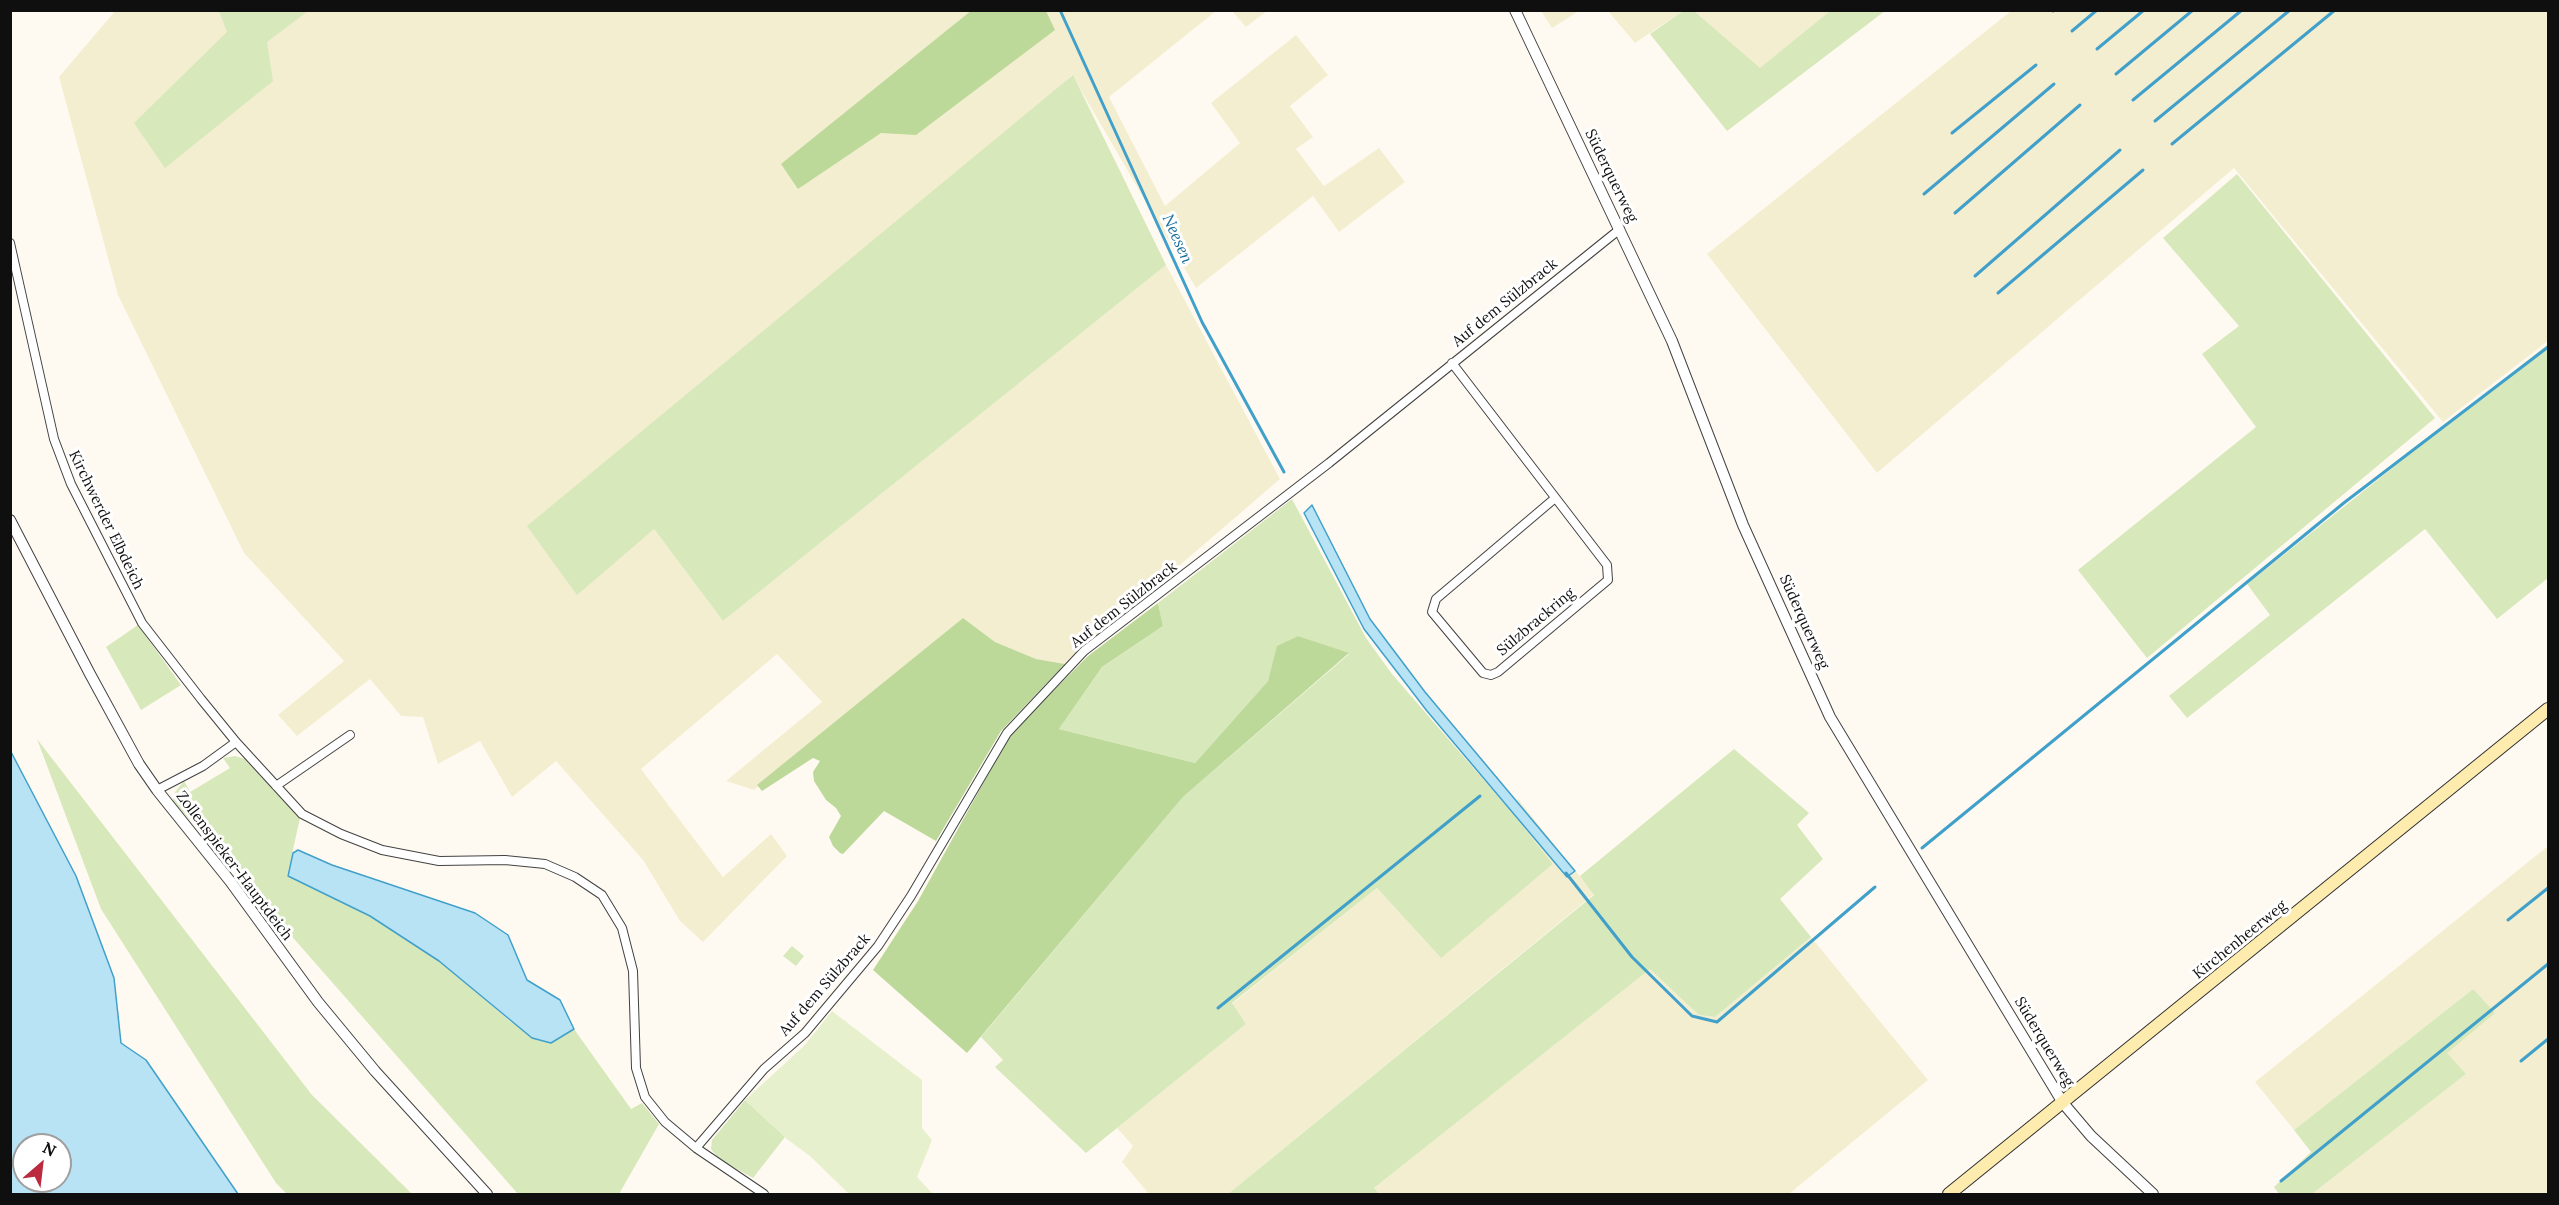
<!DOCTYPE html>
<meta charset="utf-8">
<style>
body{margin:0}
#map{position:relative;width:2559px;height:1205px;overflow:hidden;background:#fffaf1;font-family:Lora,serif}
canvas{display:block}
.frame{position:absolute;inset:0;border:12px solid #0f0f0f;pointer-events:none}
.north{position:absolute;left:12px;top:1133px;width:60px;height:60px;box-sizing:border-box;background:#fff;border:2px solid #9f9f9f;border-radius:50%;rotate:28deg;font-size:16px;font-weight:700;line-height:24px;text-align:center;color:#0f0f0f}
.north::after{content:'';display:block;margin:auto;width:21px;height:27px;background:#bb2a3f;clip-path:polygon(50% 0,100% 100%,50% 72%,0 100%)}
</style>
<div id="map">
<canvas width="2559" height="1205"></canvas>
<div class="frame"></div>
<div class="north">N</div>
</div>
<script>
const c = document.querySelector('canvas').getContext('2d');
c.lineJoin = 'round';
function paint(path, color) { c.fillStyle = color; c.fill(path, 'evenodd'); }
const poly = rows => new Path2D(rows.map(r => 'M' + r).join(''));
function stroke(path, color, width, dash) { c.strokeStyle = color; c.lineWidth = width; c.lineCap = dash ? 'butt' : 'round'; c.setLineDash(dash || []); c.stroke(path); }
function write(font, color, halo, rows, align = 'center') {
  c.font = font + ' Lora,serif'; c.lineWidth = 6; c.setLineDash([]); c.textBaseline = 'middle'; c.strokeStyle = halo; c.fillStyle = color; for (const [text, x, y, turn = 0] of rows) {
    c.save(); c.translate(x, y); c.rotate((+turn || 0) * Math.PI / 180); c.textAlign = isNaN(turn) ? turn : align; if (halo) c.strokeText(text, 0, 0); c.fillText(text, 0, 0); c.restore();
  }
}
paint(poly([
 [115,11,1216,11,1109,97,1165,206,1240,143,1211,103,1296,35,1328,75,1290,106,1313,137,1296,149,1324,186,1379,148,1405,182,1339,232,1313,196,1196,288,1072,75,654,529,723,621,1166,265,1280,479,1065,664,1036,659,995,642,963,618,754,790,726,781,822,702,777,654,641,769,723,877,771,834,787,856,703,942,680,921,643,860,556,761,512,797,480,741,438,764,423,717,401,716,370,679,297,736,278,715,344,661,244,553,118,295,59,77],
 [1232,11,1267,11,1246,27],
 [1541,11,1579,11,1552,28],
 [1608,11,1683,11,1635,43],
 [1694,11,1830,11,1760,69],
 [2011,11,2548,11,2548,341,2443,422,2234,168,1877,473,1707,254],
 [1518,799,1594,894,1228,1194,1149,1194,1122,1162,1133,1146,1117,1128,1246,1024,1232,1004,1377,888,1440,957,1553,864,1508,808],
 [2548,846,2548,1194,2312,1194,2466,1074,2446,1053,2473,989,2294,1130,2255,1082],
 [1811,937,1928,1080,1789,1194,1379,1194,1374,1188,1651,968,1699,1015,1715,1017]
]), '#f4eed1');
paint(poly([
 [219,11,308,11,267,42,273,81,165,168,134,123,227,32],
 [1683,11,1694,11,1760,68,1830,11,1885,11,1727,131,1650,34],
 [1073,75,1166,265,723,621,654,529,577,595,527,526],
 [2237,174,2435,418,2147,658,2078,570,2256,427,2202,354,2239,326,2163,238],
 [2548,344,2548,578,2497,619,2425,529,2187,718,2169,696,2270,615,2247,584],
 [1292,499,1366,638,1392,674,1508,808,1553,864,1441,958,1377,888,1232,1003,1246,1024,1086,1153,995,1067,1003,1060,981,1037,1183,797,1349,654,1298,636,1278,646,1268,681,1195,763,1059,729,1102,667,1163,626,1158,603],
 [138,625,181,685,141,710,106,647],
 [37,739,312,1095,412,1194,287,1194,276,1183,101,909],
 [1734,749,1809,813,1797,825,1823,859,1780,899,1811,937,1715,1017,1699,1015,1650,969,1374,1188,1379,1194,1228,1194,1594,895,1580,876],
 [235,756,245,759,300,818,287,876,370,916,439,961,511,1022,551,1043,574,1029,631,1109,642,1103,659,1124,619,1194,518,1194,173,801,175,792,184,781,190,792,230,768,223,758],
 [792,946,804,956,796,966,783,956],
 [2473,989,2495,1013,2447,1053,2466,1074,2312,1194,2279,1194,2274,1187,2311,1152,2294,1130],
 [745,1100,785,1137,753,1178,719,1159,711,1149,712,1140]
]), '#d7e8bb');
paint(poly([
 [972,10,1046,11,1055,30,916,135,881,133,798,189,781,164],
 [1158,603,1163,626,1102,667,1059,729,1195,763,1268,681,1277,646,1298,636,1349,653,1183,797,967,1053,873,970,918,901,1011,733,1088,656],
 [963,618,995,642,1036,659,1065,664,1001,731,936,841,884,811,843,854,840,853,833,846,829,837,841,816,836,808,826,800,814,781,813,772,820,761,813,758,762,791,757,785]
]), '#bdd99a');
paint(poly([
 [832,1011,922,1080,922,1128,932,1140,917,1177,933,1194,849,1194,810,1156,788,1140,745,1100,804,1046]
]), '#e7f0cc');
const water = poly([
 [1312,505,1370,619,1425,692,1575,871,1567,877,1427,711,1364,629,1304,513,1312,505],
 [10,750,76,876,114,978,121,1043,146,1060,238,1194,11,1194,10,750],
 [24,1145,60,1145,60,1181,24,1181,24,1145],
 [298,850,332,865,475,913,508,935,527,980,560,1000,574,1029,551,1043,532,1038,439,961,370,916,288,876,293,853,298,850]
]);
paint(water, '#b7e3f5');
stroke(water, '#40a0ca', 1.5);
stroke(poly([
 [1060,10,1202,322,1284,472],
 [2053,11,2053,10],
 [2072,31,2097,10],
 [2097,49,2144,10],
 [2116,74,2193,10],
 [2133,100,2242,10],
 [2155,121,2290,10],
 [1952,133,2036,65],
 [2172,144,2335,10],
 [1924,194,2054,84],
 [1955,213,2080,105],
 [1975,276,2120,150],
 [1998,293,2143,170],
 [1922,848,2345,502,2548,347],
 [1566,873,1632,957,1692,1016,1717,1022,1875,887],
 [2508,920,2548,888],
 [1218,1008,1480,796],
 [2521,1061,2548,1039],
 [2281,1181,2548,964]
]), '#40a0ca', 3);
const minor = poly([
 [10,243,54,439,71,484,142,623,201,699,236,742,302,814,341,834,382,850,439,861,505,860,545,864,575,877,602,895,622,928,633,971,636,1068,645,1097,665,1122,696,1148,764,1194],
 [1452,363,1607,565,1608,580,1498,672,1491,675,1483,673,1432,612,1436,599,1554,499],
 [276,786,350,735],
 [157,790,203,766,236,742],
 [696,1148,764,1069,805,1033,878,946,911,896,1007,733,1084,651,1329,463,1620,229]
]);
const tertiary = poly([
 [1515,10,1672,341,1743,525,1830,717,2063,1103,2091,1136,2153,1194],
 [10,520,90,674,139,764,157,790,230,881,318,1002,375,1071,487,1194]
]);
const secondary = poly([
 [1949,1194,2548,709]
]);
stroke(minor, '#424242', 10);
stroke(tertiary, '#424242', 12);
stroke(secondary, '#313131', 14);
stroke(minor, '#fff', 8);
stroke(tertiary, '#fff', 10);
stroke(secondary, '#fdecae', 12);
write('15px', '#0f0f0f', '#fff', [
 ["Süderquerweg",1611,176,64],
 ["Auf dem Sülzbrack",1505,303,-39],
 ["Kirchwerder Elbdeich",106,520,64],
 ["Auf dem Sülzbrack",1124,605,-38],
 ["Sülzbrackring",1536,622,-40],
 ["Süderquerweg",1804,622,66],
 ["Zollenspieker-Hauptdeich",234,866,53],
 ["Kirchenheerweg",2240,940,-39],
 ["Auf dem Sülzbrack",825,985,-49],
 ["Süderquerweg",2044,1042,59]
]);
write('italic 16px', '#1b719e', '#fff', [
 ["Neesen",1177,239,66]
]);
</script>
